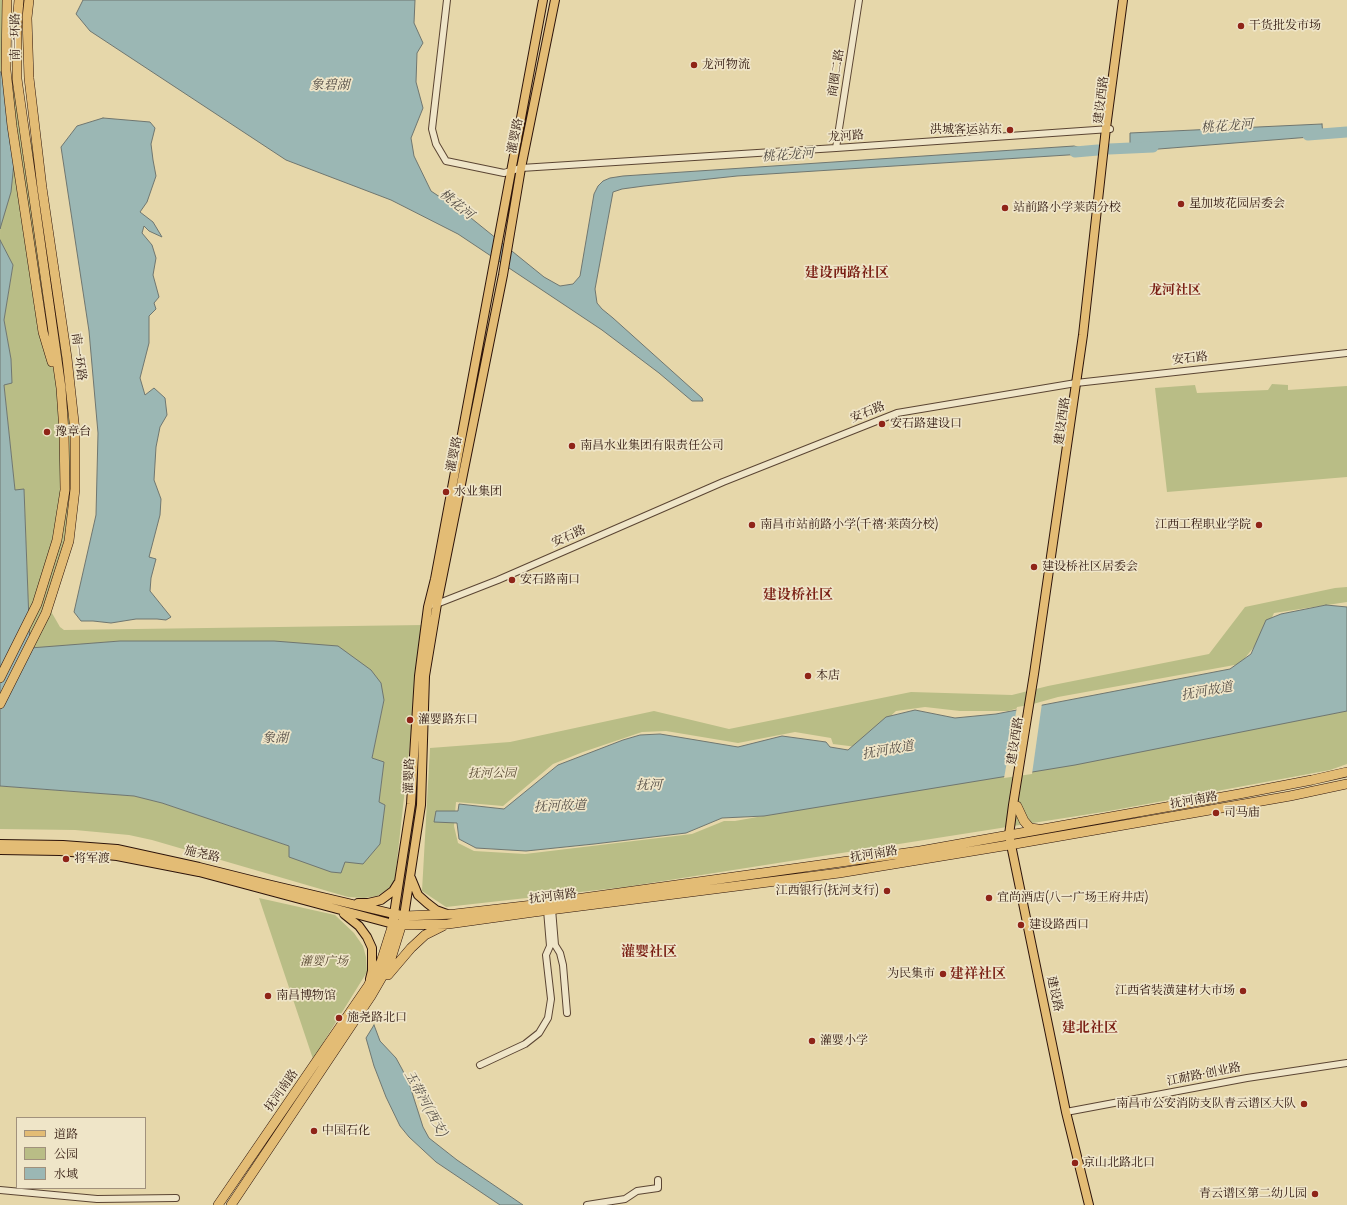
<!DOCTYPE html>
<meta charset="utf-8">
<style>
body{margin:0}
#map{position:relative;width:1347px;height:1205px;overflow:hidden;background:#e6d7aa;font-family:Cardo,"Noto Serif SC",serif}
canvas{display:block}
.legend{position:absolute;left:16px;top:1117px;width:130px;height:72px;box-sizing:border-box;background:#efe5c8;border:1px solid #a1917c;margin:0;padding:5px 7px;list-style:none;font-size:12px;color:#2d140b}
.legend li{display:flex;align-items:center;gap:8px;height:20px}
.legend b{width:20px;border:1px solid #a1917c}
</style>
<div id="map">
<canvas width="1347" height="1205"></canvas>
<ul class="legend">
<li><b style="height:5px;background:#e3bc75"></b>道路</li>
<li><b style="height:11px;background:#b9bd86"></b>公园</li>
<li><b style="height:11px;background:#9bb7b4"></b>水域</li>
</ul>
</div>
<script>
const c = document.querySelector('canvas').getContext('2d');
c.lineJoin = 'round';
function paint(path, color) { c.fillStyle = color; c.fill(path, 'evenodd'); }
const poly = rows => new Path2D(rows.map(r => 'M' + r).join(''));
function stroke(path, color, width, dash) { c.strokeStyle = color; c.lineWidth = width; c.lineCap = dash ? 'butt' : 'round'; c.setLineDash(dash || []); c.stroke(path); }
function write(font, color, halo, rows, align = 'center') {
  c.font = font + ' Cardo,"Noto Serif SC",serif'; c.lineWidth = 3.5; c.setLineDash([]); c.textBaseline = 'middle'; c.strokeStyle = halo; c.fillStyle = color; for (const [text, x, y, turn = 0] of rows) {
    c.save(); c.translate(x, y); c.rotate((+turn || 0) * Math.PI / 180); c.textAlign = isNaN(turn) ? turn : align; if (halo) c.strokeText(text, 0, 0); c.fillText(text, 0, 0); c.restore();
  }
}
paint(poly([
 [0,0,4,0,5,64,34,150,58,314,72,434,67,532,45,601,60,627,64,630,423,625,395,879,388,889,377,896,364,898,348,897,152,840,129,835,75,830,0,829,0,786,94,793,118,794,134,796,162,803,289,846,289,857,345,862,383,818,385,805,379,803,384,762,372,758,384,700,274,641,120,641,30,649,24,490,15,491,4,384,12,383,11,359,4,320,13,266,0,240,1,72,0,72],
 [1272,384,1288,385,1288,390,1347,386,1347,477,1167,492,1155,388,1195,385,1197,393,1268,390],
 [1347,587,1347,602,1274,613,1264,635,1240,664,1058,697,1008,711,960,711,925,707,896,711,857,747,833,744,831,738,795,732,738,743,666,731,642,732,583,752,553,764,503,806,456,802,454,826,458,843,474,851,525,854,692,834,724,821,735,821,1347,711,1347,764,1330,770,1109,811,625,887,446,907,422,891,430,748,510,742,654,711,729,729,911,692,1012,695,1048,686,1209,654,1245,607,1335,588],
 [259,898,335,915,354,933,363,946,366,957,367,972,313,1059]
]), '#b9bd86');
const water = poly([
 [83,0,415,0,414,23,423,43,417,53,416,82,423,108,411,138,414,156,431,191,471,218,544,277,560,286,573,284,580,276,594,194,598,186,603,181,610,178,623,176,1074,146,1099,153,737,176,644,186,622,189,613,192,595,289,597,303,602,309,613,318,702,398,703,401,692,401,659,373,602,330,458,234,391,200,286,160,90,31,76,14,83,0],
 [0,72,1,72,13,109,14,163,11,192,0,229,0,72],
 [103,118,150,122,155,128,151,144,153,160,156,176,147,202,140,212,153,222,162,237,149,231,144,226,142,233,152,245,156,258,153,275,159,297,154,303,156,309,149,316,149,343,140,378,145,395,154,388,165,398,167,415,160,427,156,447,154,480,161,499,160,515,149,557,156,559,151,578,150,591,171,617,166,620,157,619,136,619,111,623,93,621,81,621,74,612,96,515,98,433,89,331,61,147,77,126,103,118],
 [1322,124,1323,136,1146,150,1130,144,1130,133,1322,124],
 [0,240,13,265,4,320,11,359,12,383,4,385,15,490,24,489,30,648,120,641,274,641,338,646,371,670,381,683,384,700,372,758,384,762,379,802,385,805,380,844,363,864,345,862,341,873,331,872,289,857,289,846,162,803,134,796,0,786,0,240],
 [1326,605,1347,607,1347,711,1075,765,764,816,722,818,686,833,594,844,526,851,476,848,459,839,457,823,434,822,436,811,458,811,459,804,504,809,558,765,623,740,640,735,660,734,738,747,782,736,826,742,830,747,848,750,886,717,915,710,955,718,996,714,1230,669,1251,654,1266,620,1281,614,1326,605],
 [374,1025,380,1041,396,1058,402,1069,409,1083,423,1127,429,1138,457,1160,523,1205,500,1205,436,1162,409,1137,400,1126,386,1097,374,1066,366,1038,374,1025]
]);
paint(water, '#9bb7b4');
stroke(water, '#6f7670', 1);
paint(poly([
 [1042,703,1032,774,1004,778,1017,707]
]), '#e6d7aa');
stroke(poly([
 [1308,135,1347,132],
 [1109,149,1153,147],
 [1075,152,1098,150]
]), '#9bb7b4', 11);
const minor = poly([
 [447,0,432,129,436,144,446,161,504,173,521,168,836,148,1110,129],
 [836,148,859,0],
 [434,605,498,580,723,482,897,413,1076,383,1347,353],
 [552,909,555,945,560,953,563,965,567,1013],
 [480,1065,525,1044,539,1033,548,1018,551,999,546,955,550,946,547,910],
 [1066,1112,1247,1078,1347,1063],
 [0,1190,97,1199,176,1198],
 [587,1205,625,1199,637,1191,658,1188,658,1180]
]);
const major = poly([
 [0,844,63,845,117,849,199,867,267,884,394,914,411,804,419,676,428,607,435,579,543,0],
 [0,850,60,851,117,856,199,872,393,924],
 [411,878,418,895,427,903,436,910,447,914],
 [358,903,368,903,381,900,393,891,398,883],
 [344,914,359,926,367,937,372,948,372,971,370,979],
 [404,916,421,805,425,676,437,604,503,275,521,168,555,0],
 [1089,1205,1066,1112,1009,835,1013,805,1034,674,1083,335,1106,128,1123,0]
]);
const highway = poly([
 [7,0,6,70,12,126,43,332,52,362],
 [0,678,37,604,57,540,65,490,64,432,61,388,17,79,17,24,19,0],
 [0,704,46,613,69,541,75,489,75,431,67,358,42,188,29,78,27,18,29,0],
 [1017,806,1024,821,1030,828,1038,829],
 [393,924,402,925,448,924,534,912,839,873,1015,844,1290,796,1347,784],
 [388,975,411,948,425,935,443,926],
 [218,1205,368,986,381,962,393,924,394,914,404,916,455,914,533,905,920,851,1239,794,1312,780,1347,772],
 [231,1205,371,996,389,965,403,920]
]);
stroke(minor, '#5b4533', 8);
stroke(major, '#2d140b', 10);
stroke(highway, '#2d140b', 10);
stroke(minor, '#efe5c8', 6);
stroke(major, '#e3bc75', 8);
stroke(highway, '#e3bc75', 9);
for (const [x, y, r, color] of [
 [1241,26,4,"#8f2418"],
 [694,65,4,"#8f2418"],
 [1010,130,4,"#8f2418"],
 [1181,204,4,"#8f2418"],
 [1005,208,4,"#8f2418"],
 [882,424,4,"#8f2418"],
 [47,432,4,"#8f2418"],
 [572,446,4,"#8f2418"],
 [446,492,4,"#8f2418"],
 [752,525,4,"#8f2418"],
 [1259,525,4,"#8f2418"],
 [1034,567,4,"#8f2418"],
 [512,580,4,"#8f2418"],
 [808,676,4,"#8f2418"],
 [410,720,4,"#8f2418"],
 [1216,813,4,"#8f2418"],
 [66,859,4,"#8f2418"],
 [887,891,4,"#8f2418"],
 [989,898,4,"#8f2418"],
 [1021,925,4,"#8f2418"],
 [943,974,4,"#8f2418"],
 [1243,991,4,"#8f2418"],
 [268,996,4,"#8f2418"],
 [339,1018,4,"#8f2418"],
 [812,1041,4,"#8f2418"],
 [1304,1104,4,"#8f2418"],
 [314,1131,4,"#8f2418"],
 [1075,1163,4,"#8f2418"],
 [1315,1194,4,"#8f2418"]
]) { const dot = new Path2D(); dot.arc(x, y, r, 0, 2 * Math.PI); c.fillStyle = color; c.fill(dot); stroke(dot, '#efe5c8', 1.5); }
write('12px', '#2d140b', '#efe5c8', [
 ["干货批发市场",1249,26],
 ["龙河物流",702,65],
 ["洪城客运站东",1002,130,"right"],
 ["星加坡花园居委会",1189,204],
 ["站前路小学莱茵分校",1013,208],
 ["安石路建设口",890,424],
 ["豫章台",55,432],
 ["南昌水业集团有限责任公司",580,446],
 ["水业集团",454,492],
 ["南昌市站前路小学(千禧·莱茵分校)",760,525],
 ["江西工程职业学院",1251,525,"right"],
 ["建设桥社区居委会",1042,567],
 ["安石路南口",520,580],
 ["本店",816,676],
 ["灌婴路东口",418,720],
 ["司马庙",1224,813],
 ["将军渡",74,859],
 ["江西银行(抚河支行)",879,891,"right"],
 ["宜尚酒店(八一广场王府井店)",997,898],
 ["建设路西口",1029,925],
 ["为民集市",935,974,"right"],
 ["江西省装潢建材大市场",1235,991,"right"],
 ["南昌博物馆",276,996],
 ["施尧路北口",347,1018],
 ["灌婴小学",820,1041],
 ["南昌市公安消防支队青云谱区大队",1296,1104,"right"],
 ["中国石化",322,1131],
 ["京山北路北口",1083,1163],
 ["青云谱区第二幼儿园",1307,1194,"right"]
], 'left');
write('12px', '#2d140b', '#efe5c8', [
 ["南一环路",16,37,-90],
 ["商圈二路",837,73,-81],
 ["建设西路",1102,100,-83],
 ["灌婴路",516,136,-79],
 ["龙河路",846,137,-4],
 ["南一环路",78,357,83],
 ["安石路",1190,359,-6],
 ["安石路",868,413,-22],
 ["建设西路",1063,421,-82],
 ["灌婴路",455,454,-79],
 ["安石路",569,537,-24],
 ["建设西路",1016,741,-81],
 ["灌婴路",410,776,-88],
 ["抚河南路",1194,801,-10],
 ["施尧路",202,855,13],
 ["抚河南路",874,855,-9],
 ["抚河南路",553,897,-7],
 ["建设路",1054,994,78],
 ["江耐路·创业路",1204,1075,-11],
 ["抚河南路",282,1091,-55]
]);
write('italic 12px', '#574730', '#efe5c8', [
 ["抚河公园",492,774],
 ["灌婴广场",324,962]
]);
write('italic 13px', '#544d46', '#efe5c8', [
 ["象碧湖",330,86],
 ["桃花龙河",1227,127,-4],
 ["桃花龙河",788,156,-4],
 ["桃花河",456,205,39],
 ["抚河故道",1207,692,-10],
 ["象湖",275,739],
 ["抚河故道",888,751,-10],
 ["抚河",649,786],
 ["抚河故道",560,807,-2],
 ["玉带河(西支)",425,1104,61]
]);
write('bold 13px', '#7a1f14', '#efe5c8', [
 ["龙河社区",1175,291]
]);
write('bold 14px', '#7a1f14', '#efe5c8', [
 ["建设西路社区",847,274],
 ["建设桥社区",798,596],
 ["灌婴社区",649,953],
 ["建祥社区",978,975],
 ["建北社区",1090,1029]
]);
</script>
